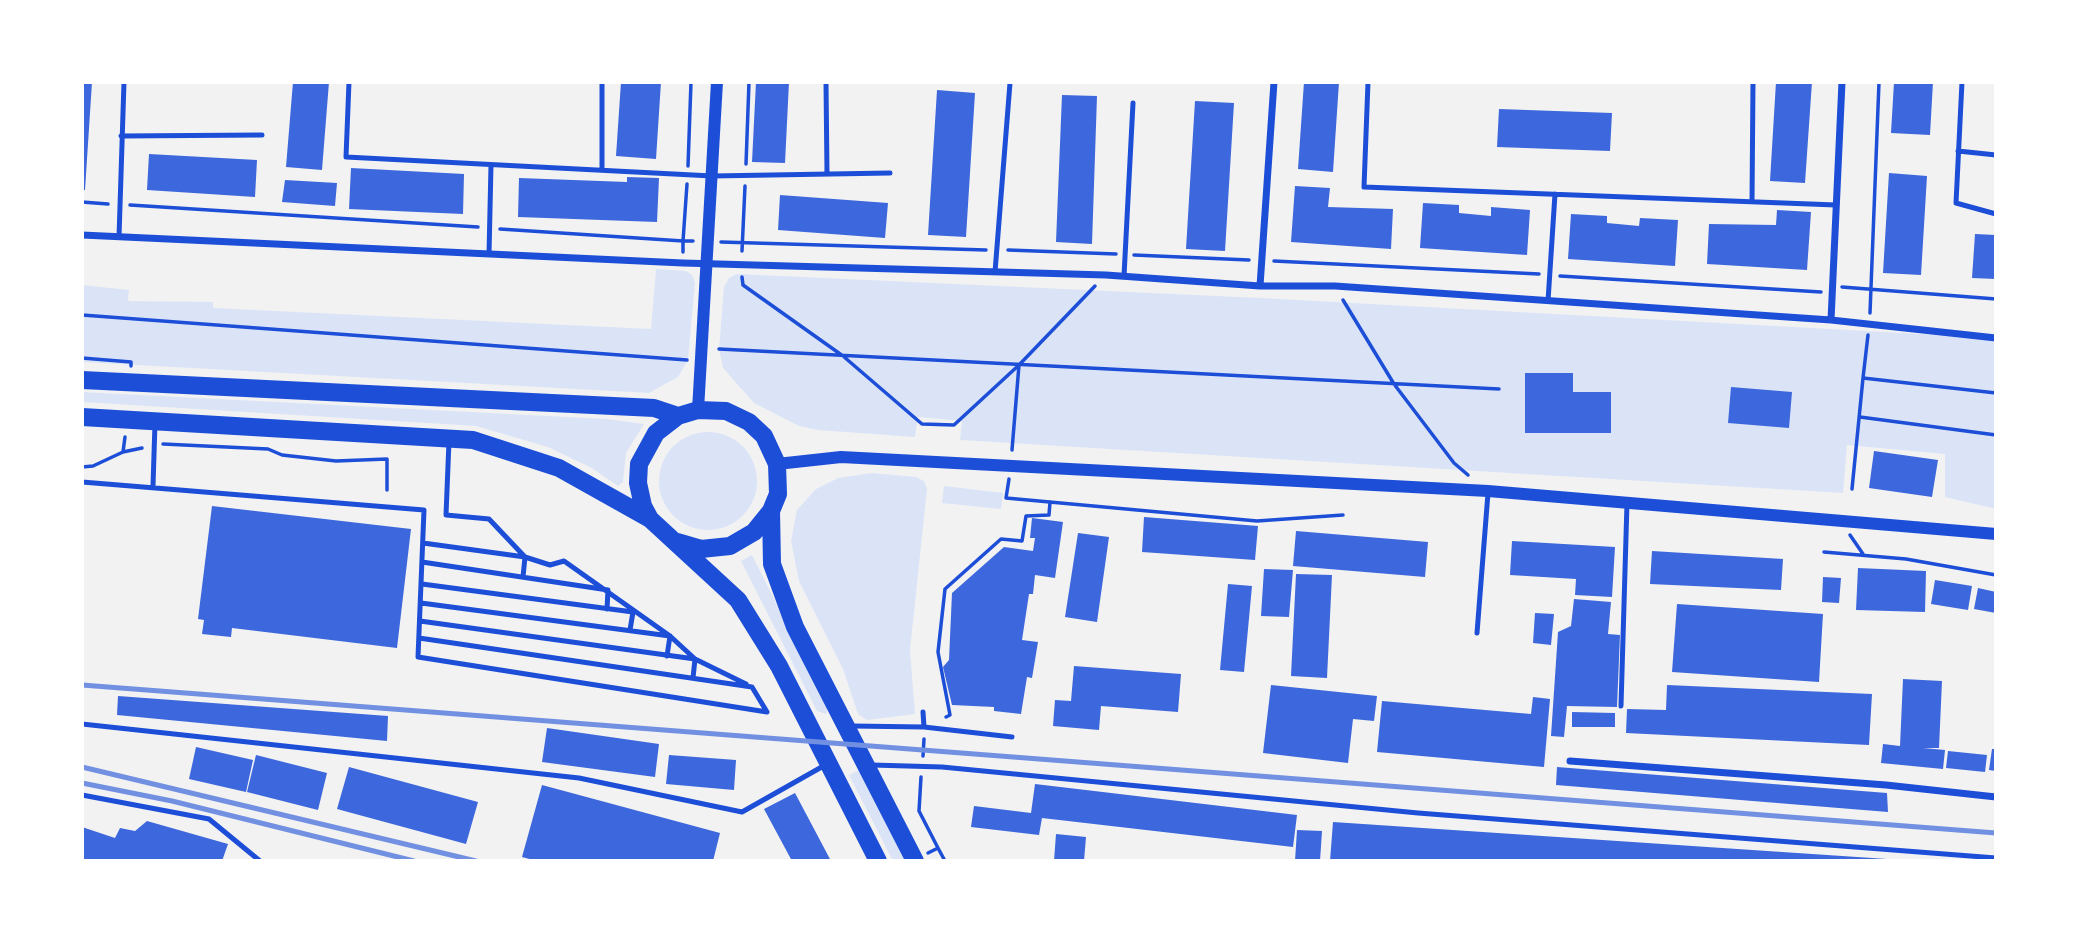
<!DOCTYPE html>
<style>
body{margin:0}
#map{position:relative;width:2078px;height:943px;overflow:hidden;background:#f2f2f2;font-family:Raleway,sans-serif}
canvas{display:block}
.frame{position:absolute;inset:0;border:84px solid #fff;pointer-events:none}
</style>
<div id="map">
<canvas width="2078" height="943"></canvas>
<div class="frame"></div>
</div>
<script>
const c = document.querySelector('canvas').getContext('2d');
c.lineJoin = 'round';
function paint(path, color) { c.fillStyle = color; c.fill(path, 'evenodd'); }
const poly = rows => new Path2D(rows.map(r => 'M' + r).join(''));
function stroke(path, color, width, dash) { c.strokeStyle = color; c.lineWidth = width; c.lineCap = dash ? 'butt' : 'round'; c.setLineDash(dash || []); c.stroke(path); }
paint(poly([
 [656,269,686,271,692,275,695,283,688,360,678,377,649,393,82,362,82,285,129,290,128,301,213,302,213,308,651,329],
 [737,274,1261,298,1996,338,1996,509,1945,497,1945,454,1847,445,1843,493,960,440,962,421,918,417,915,437,818,430,799,426,754,403,723,368,719,349,724,287,729,278],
 [82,392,607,419,644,424,626,453,623,482,618,486,590,467,548,447,476,426,82,402],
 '659 481a49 49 0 1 1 98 0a49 49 0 1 1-98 0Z',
 [872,473,916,477,924,481,927,489,910,650,915,714,867,720,858,714,843,669,799,581,791,541,797,510,816,489,838,478],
 [944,486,1003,493,1001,509,942,503],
 [752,555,828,706,826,714,817,711,741,561],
 [859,770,905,861,893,861,849,775]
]), '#dbe4f7');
paint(poly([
 [82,82,92,82,85,190,82,190],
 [293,82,329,82,322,170,286,167],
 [621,82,661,82,656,159,616,156],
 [756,82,789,82,785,163,752,162],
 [1304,82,1339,82,1333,172,1298,169],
 [1776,82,1812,82,1805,183,1770,181],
 [1894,82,1933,82,1930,135,1891,133],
 [937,90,975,93,966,237,928,235],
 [1062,95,1097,96,1092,244,1056,242],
 [1195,101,1234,103,1225,251,1186,249],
 [1499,109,1612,113,1610,151,1497,147],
 [149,154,257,160,255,197,147,190],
 [351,168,464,174,463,214,349,209],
 [1889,173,1927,176,1921,275,1883,273],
 [627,177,659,178,657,222,518,217,519,178,627,182],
 [285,180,337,183,335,206,282,202],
 [1295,186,1330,188,1328,207,1393,209,1391,249,1291,242],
 [780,195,888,203,885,238,778,230],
 [1423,203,1459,205,1459,213,1491,216,1491,207,1530,210,1527,255,1420,248],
 [1777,210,1811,212,1807,270,1707,264,1709,224,1776,225],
 [1571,214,1607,216,1607,223,1639,226,1640,218,1678,220,1675,266,1568,259],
 [1975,234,1996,235,1996,279,1972,278],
 [1525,373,1573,373,1573,392,1611,392,1611,433,1525,433],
 [1731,387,1792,392,1789,428,1728,423],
 [1874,451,1938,460,1932,497,1869,488],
 [212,506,411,529,397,648,232,628,231,637,202,634,204,620,198,619],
 [1144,517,1258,526,1255,560,1142,552],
 [1032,518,1063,522,1055,578,1035,575,1033,594,1029,594,1022,640,1038,642,1032,678,1027,677,1021,714,994,711,994,707,952,705,943,667,949,660,952,593,1004,547,1033,551,1035,538,1030,538],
 [1296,531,1428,542,1425,577,1293,566],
 [1078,533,1109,537,1097,622,1065,617],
 [1512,541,1615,547,1612,597,1575,595,1576,579,1510,575],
 [1652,551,1783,559,1781,590,1650,584],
 [1858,568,1926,571,1925,612,1856,610],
 [1264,569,1293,570,1289,617,1261,616],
 [1296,574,1332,575,1327,678,1291,676],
 [1823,577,1841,578,1839,603,1822,602],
 [1935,580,1972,586,1968,610,1931,604],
 [1228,584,1252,586,1244,672,1220,670],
 [1978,588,1996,592,1996,613,1974,609],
 [1574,599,1611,602,1608,634,1620,635,1617,707,1567,706,1564,737,1551,736,1558,632,1571,626],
 [1677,604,1823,614,1819,682,1672,672],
 [1535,613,1554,614,1551,645,1533,643],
 [1074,666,1181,674,1178,712,1101,706,1099,730,1053,726,1055,700,1071,701],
 [1903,679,1942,681,1939,748,1923,748,1945,750,1943,769,1881,763,1883,744,1900,746],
 [1271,685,1377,696,1374,721,1353,719,1348,763,1263,753],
 [1667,685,1872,694,1869,745,1626,733,1627,709,1666,710],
 [118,696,388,716,387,741,117,715],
 [1533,697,1550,699,1544,767,1377,752,1382,701,1531,714],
 [1572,712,1615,713,1615,727,1572,727],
 [547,728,659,744,655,777,542,762],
 [196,747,253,760,246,792,189,779],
 [1992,749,1996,749,1996,771,1989,770],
 [1948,751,1987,755,1985,772,1946,768],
 [256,755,327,773,318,810,247,792],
 [669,755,736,760,734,790,666,784],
 [349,767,478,802,466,844,337,809],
 [1557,767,1887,793,1888,812,1556,785],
 [1035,784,1297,815,1293,847,1042,818,1039,835,971,827,974,806,1031,813],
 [542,785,720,833,713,861,537,861,522,857],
 [795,793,831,861,792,861,764,809],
 [147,821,228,844,222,861,82,861,82,827,115,838,120,828,135,831],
 [1333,822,1887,859,1887,861,1330,861],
 [1297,830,1322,831,1320,861,1295,861],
 [1056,834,1086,837,1084,861,1054,861]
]), '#3d67dc');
stroke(poly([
 [746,164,749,82],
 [688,166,691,82],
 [82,202,108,204],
 [130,205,478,227],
 [500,229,683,241,687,184],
 [721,242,986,250],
 [1008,250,1116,254],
 [742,251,745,186],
 [683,252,683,241,693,241],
 [1134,255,1249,260],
 [1274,261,1539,274],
 [1560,276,1821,292],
 [742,277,743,285,843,356,922,424,954,425,1019,365,1095,286],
 [1842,287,1996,299],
 [1343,300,1394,384,1454,463,1468,475],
 [1870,313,1879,82],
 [82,315,687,360],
 [719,349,1499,389],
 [82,358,131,362,131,366],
 [1863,378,1868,335],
 [1860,417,1996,435],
 [125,437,123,452,142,448],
 [163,444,268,449,282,455,336,461,387,459,387,490],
 [1012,450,1019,365],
 [82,467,93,466,123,452],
 [1009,479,1006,498,1257,521,1343,515],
 [1852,489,1863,378,1996,393],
 [1850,535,1863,554],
 [1824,552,1906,559,1996,575],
 [946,717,950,715,938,652,945,589,1001,539,1022,541,1026,516,1049,515,1050,502],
 [923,756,924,739],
 [921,777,919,811,938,848],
 [928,853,938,848,945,861]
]), '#1d4ed8', 3.5);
stroke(poly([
 [349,82,346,157,712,176,890,173],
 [826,82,827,174],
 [1368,82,1364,187,1836,205],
 [1962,82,1956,203,1996,214],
 [121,136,262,135],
 [1958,151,1996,155],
 [602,170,602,82],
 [1752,202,1753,82],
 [119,237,124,82],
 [489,254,491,165],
 [995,272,1010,83],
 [1124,276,1133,103],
 [1548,301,1555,194],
 [449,441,446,515,489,519,525,557,550,565,564,561,670,636,695,659,746,684],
 [82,482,424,510,418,657,767,712,752,687,419,638],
 [153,486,155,423],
 [423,543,525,557,523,577],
 [422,562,608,590,607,609],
 [422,584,633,612,630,630],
 [421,603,670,636,667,656],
 [420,621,695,659,693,678],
 [1477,633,1488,493],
 [1621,706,1627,503],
 [923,712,924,727],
 [82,724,579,778,742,812,827,764],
 [852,726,924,727,1012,737],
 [872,765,942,767,1418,813,1996,858],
 [82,795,209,819,260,861]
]), '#1d4ed8', 5);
stroke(poly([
 [82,235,683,263,1106,275,1260,286,1335,286,1831,320,1996,338],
 [1260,286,1274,82],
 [1831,320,1842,82],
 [1570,761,1886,785,1996,797]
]), '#1d4ed8', 7);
stroke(poly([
 [698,410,717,82],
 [777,464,841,457,1488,491,1996,534]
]), '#1d4ed8', 12);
stroke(poly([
 [82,380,654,408,678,416],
 [82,417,473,440,559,468,650,519],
 [771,511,772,564,795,627,915,861],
 [677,542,701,549,730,546,754,532,771,511,778,494,777,464,764,436,749,422,726,411,698,410,678,416,656,433,639,464,638,483,643,506,650,519,738,600,779,666,878,861]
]), '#1d4ed8', 18);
stroke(poly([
 [82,685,1996,833],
 [82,767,476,861],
 [82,783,172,801,414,861]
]), '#7290e2', 5);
</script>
